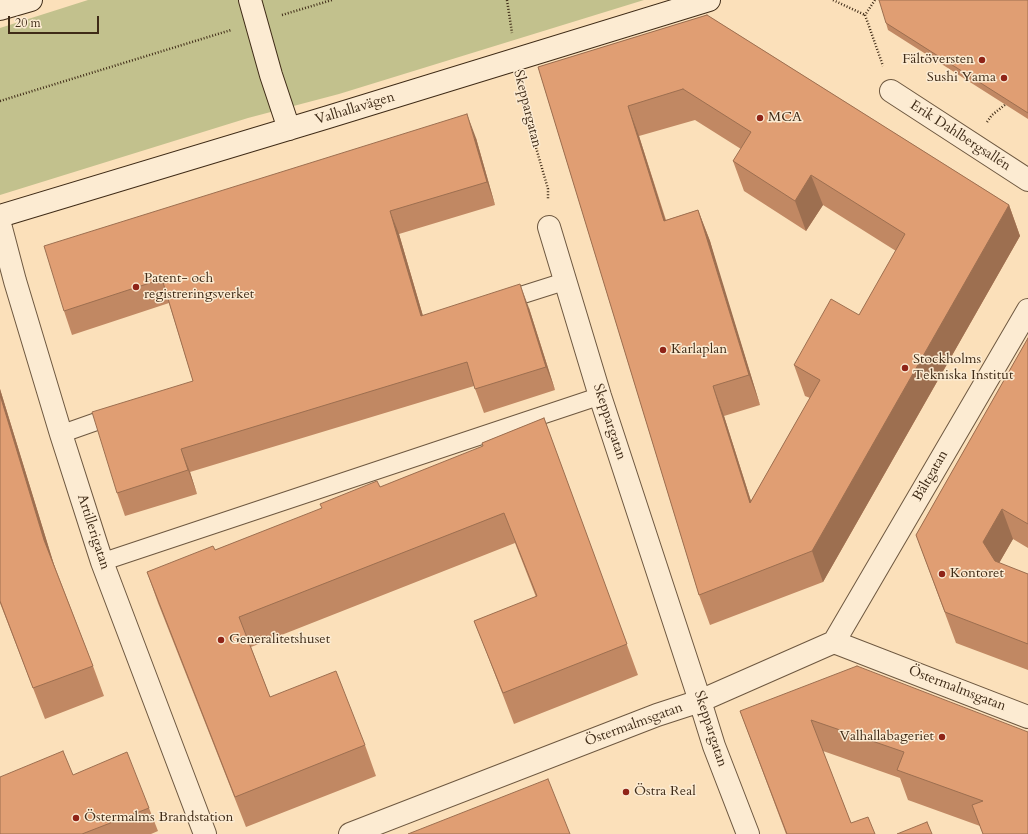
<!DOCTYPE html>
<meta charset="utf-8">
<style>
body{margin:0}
#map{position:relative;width:1028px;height:834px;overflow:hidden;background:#fbe0ba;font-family:Cardo,serif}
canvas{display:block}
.scale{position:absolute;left:8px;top:16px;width:91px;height:18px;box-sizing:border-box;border:2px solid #3f2b17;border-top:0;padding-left:5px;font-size:12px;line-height:14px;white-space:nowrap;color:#3f2b17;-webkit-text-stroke:3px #fcebd2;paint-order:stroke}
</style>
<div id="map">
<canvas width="1028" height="834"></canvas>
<div class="scale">20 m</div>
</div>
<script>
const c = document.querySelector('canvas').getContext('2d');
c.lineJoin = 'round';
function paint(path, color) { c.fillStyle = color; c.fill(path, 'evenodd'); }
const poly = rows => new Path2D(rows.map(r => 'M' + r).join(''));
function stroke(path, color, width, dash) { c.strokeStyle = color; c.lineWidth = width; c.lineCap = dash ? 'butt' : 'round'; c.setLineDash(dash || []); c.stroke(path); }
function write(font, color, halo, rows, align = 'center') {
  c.font = font + ' Cardo,serif'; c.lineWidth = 3; c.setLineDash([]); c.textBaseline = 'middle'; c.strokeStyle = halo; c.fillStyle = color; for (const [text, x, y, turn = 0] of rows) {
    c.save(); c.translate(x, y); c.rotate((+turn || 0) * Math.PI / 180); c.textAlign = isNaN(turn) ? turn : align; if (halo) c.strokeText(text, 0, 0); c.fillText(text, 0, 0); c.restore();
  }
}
paint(poly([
 [88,0,644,0,339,94,248,118,0,195,0,28]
]), '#c2c18d');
const lane = poly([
 [503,301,566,281],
 [61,434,115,415],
 [102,562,600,396]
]);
const street = poly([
 [891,91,1028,180],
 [0,224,15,281,61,434,102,562,205,834],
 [549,227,600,396,700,701,714,746,748,834],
 [834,642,1028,310],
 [350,834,657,715,700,701,834,642,1028,717]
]);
const secondary = poly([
 [250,0,271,75,289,129],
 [0,9,31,0],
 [0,216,325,118,709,0]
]);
stroke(lane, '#6e5840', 19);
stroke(street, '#6e5840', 24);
stroke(secondary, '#3f2b17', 24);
stroke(poly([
 [507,0,512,33],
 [833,0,865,15],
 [875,0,865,15,883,66],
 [282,15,332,0],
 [520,87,522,99,548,189,548,200],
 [0,101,231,30],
 [987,122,992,115,1006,104]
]), '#3f2b17', 2.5, [1, 2]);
stroke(lane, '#fcebd2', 17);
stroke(street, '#fcebd2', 22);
stroke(secondary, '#fcebd2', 22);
paint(poly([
 [1028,0,1028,119,888,30,886,23],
 [707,15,1009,205,1020,236,823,582,710,625,699,595,538,67],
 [695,120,741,149,733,161,744,191,806,231,823,205,896,251,859,315,794,365,805,396,810,398,751,501,724,416,760,405,718,270,710,241,698,210,666,220,639,136],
 [476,138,495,205,399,234,423,316,529,308,555,390,484,413,474,386,190,472,197,494,125,516,117,493,193,381,169,303,72,335,64,311],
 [1028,338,1028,548,1013,539,999,563,1028,574,1028,670,956,643,916,535],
 [0,389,53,562,93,666,104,696,45,719,0,603],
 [544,418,638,675,514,724,486,651,474,621,536,597,515,543,251,647,270,697,365,745,376,776,246,827,158,603,147,572,215,550,380,487,483,447,482,443],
 [740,711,1028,732,1028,834,983,834,980,826,908,800,900,778,823,751,851,823,875,834,786,834],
 [73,775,149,808,158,831,151,834,0,834]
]), '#c18863');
paint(poly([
 [628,106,639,136,675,251,664,221],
 [467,114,476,138,495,205,487,182],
 [811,175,823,205,806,231,795,201],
 [1009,205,1020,236,823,582,812,551],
 [698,210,710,241,760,405,749,375],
 [390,211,399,234,430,340,421,316],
 [520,284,529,308,555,390,546,367],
 [713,386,724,416,761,533,750,503],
 [0,389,56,571,44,540,0,395],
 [181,449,190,472,197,494,188,470],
 [1002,509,1013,539,994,572,983,542]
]), '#9d6f50');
const building = poly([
 [879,0,1028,0,1028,113,886,23,879,0],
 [707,15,1009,205,812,551,699,595,538,67,707,15],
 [683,89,751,132,733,161,795,201,811,175,905,234,859,315,831,299,794,365,820,380,750,503,713,386,749,375,707,239,698,210,664,221,628,106,683,89],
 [467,114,487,182,390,211,421,316,520,284,546,367,475,389,467,362,181,449,188,470,117,493,92,412,193,381,162,279,64,311,44,246,467,114],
 [1028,338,1028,524,1002,509,983,542,995,561,1028,574,1028,644,945,612,916,535,1028,338],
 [0,395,44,540,93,666,33,688,0,601,0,395],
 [544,418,627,644,503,693,474,621,537,596,504,513,239,617,270,697,336,671,365,745,235,797,147,572,213,546,215,550,322,508,320,504,377,481,380,487,483,446,482,443,544,418],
 [857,666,1028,732,1028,834,983,834,972,805,983,801,897,770,904,752,811,720,851,823,868,817,875,834,787,834,740,711,857,666],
 [63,751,73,775,127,752,149,808,82,834,0,834,0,777,63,751],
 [548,779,570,834,408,834,548,779],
 [927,822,932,834,897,834,927,822]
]);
paint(building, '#e09e73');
stroke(building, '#9d6f50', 1);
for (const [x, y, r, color] of [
 [982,60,4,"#8f2418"],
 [1004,78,4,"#8f2418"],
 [760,118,4,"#8f2418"],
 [136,287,4,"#8f2418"],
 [663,350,4,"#8f2418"],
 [905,368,4,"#8f2418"],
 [942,574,4,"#8f2418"],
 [221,640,4,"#8f2418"],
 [942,737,4,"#8f2418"],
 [626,792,4,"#8f2418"],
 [76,818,4,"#8f2418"]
]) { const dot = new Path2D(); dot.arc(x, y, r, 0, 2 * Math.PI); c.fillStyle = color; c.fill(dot); stroke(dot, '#fcebd2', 1.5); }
write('14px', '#3f2b17', '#fcebd2', [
 ["Fältöversten",974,60,"right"],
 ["Sushi Yama",996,78,"right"],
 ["MCA",768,118],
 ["Patent- och",144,279],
 ["registreringsverket",144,295],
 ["Karlaplan",671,350],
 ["Stockholms",913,360],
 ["Tekniska Institut",913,376],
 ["Kontoret",950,574],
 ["Generalitetshuset",229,640],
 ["Valhallabageriet",934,737,"right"],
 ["Östra Real",634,792],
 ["Östermalms Brandstation",84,818]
], 'left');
write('14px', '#3f2b17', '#fcebd2', [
 ["Valhallavägen",355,109,-17],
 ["Skeppargatan",527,109,76],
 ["Erik Dahlbergsallén",960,136,33],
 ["Skeppargatan",609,422,72],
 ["Bältgatan",931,476,-60],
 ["Artillerigatan",93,532,72],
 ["Östermalmsgatan",957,689,21],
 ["Östermalmsgatan",634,725,-20],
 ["Skeppargatan",710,729,72]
]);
</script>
